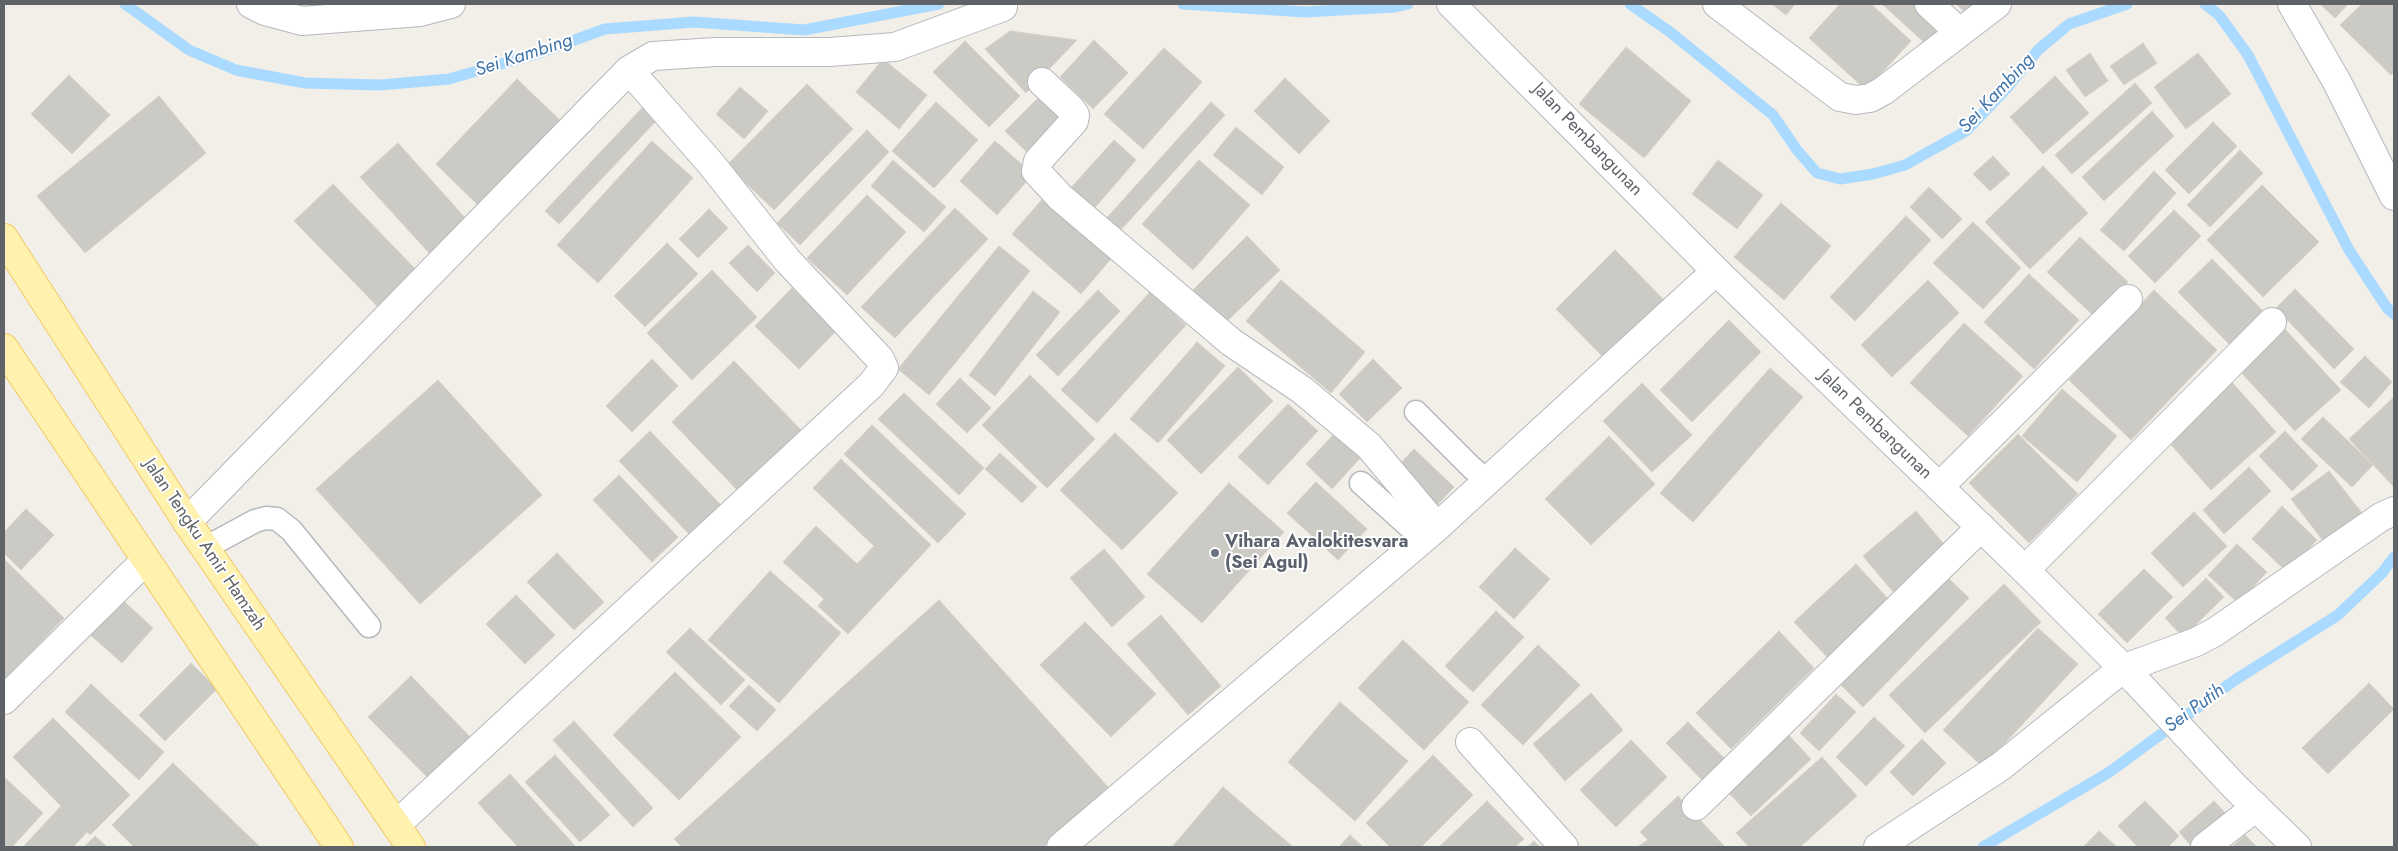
<!DOCTYPE html>
<style>
body{margin:0}
#map{position:relative;width:2398px;height:851px;overflow:hidden;background:#f1efe8;font-family:Jost,sans-serif}
canvas{display:block}
.frame{position:absolute;inset:0;border:5px solid #5f6368;pointer-events:none}
</style>
<div id="map">
<canvas width="2398" height="851"></canvas>
<div class="frame"></div>
</div>
<script>
const c = document.querySelector('canvas').getContext('2d');
c.lineJoin = 'round';
const poly = rows => new Path2D(rows.map(r => 'M' + r).join(''));
function stroke(path, color, width, dash) { c.strokeStyle = color; c.lineWidth = width; c.lineCap = dash ? 'butt' : 'round'; c.setLineDash(dash || []); c.stroke(path); }
function paint(path, color) { c.fillStyle = color; c.fill(path, 'evenodd'); }
function write(font, color, halo, rows, align = 'center') {
  c.font = font + ' Jost,sans-serif'; c.lineWidth = 4; c.setLineDash([]); c.textBaseline = 'middle'; c.strokeStyle = halo; c.fillStyle = color; for (const [text, x, y, turn = 0] of rows) {
    c.save(); c.translate(x, y); c.rotate((+turn || 0) * Math.PI / 180); c.textAlign = isNaN(turn) ? turn : align; if (halo) c.strokeText(text, 0, 0); c.fillText(text, 0, 0); c.restore();
  }
}
stroke(poly([
 [125,4,189,50,236,70,305,83,380,85,449,79,536,54,605,29,694,22,804,30,939,4],
 [1183,4,1305,12,1395,7,1408,4],
 [1630,4,1670,32,1773,115,1797,150,1817,173,1840,179,1873,174,1905,165,1966,131,2006,89,2038,50,2069,24,2127,4],
 [2205,4,2219,15,2248,55,2349,250,2387,308,2394,314],
 [1983,847,2108,773,2235,680,2338,615,2382,573,2394,557]
]), '#aadaff', 11);
const building = poly([
 [1772,4,1795,4,1786,15,1772,4],
 [1840,4,1871,4,1911,41,1866,90,1809,38,1840,4],
 [1882,4,1916,4,1944,28,1928,46,1882,4],
 [1956,4,1985,4,1972,18,1956,4],
 [2320,4,2348,4,2335,18,2320,4],
 [2362,4,2394,4,2394,72,2391,75,2340,25,2362,4],
 [1010,31,1077,40,1026,93,985,49,1010,31],
 [1094,40,1128,73,1093,109,1060,77,1094,40],
 [965,41,1020,96,989,127,933,72,965,41],
 [2143,43,2157,63,2124,85,2110,66,2143,43],
 [1626,47,1691,101,1644,158,1579,104,1626,47],
 [1164,48,1202,82,1143,149,1104,114,1164,48],
 [2090,53,2108,81,2085,97,2066,70,2090,53],
 [2198,53,2231,94,2186,129,2154,87,2198,53],
 [883,59,927,95,899,129,856,92,883,59],
 [69,75,110,115,72,154,31,114,69,75],
 [2055,76,2089,113,2043,154,2010,117,2055,76],
 [1285,78,1330,121,1299,154,1254,111,1285,78],
 [517,79,567,127,485,212,436,164,517,79],
 [2135,83,2152,103,2072,174,2055,155,2135,83],
 [807,84,853,129,774,210,727,165,807,84],
 [740,87,768,111,744,139,716,114,740,87],
 [1044,92,1071,120,1033,158,1005,131,1044,92],
 [159,96,206,153,85,253,37,196,159,96],
 [936,102,978,140,934,188,892,151,936,102],
 [1211,102,1225,115,1118,233,1104,221,1211,102],
 [643,107,657,120,559,224,545,211,643,107],
 [2152,111,2174,136,2104,201,2082,177,2152,111],
 [2213,122,2237,146,2189,194,2165,170,2213,122],
 [1236,127,1284,167,1262,195,1213,155,1236,127],
 [867,130,889,152,800,245,777,223,867,130],
 [1114,140,1136,160,1092,211,1069,190,1114,140],
 [652,141,693,178,598,283,557,245,652,141],
 [995,141,1033,174,997,215,960,181,995,141],
 [398,143,467,220,430,254,360,177,398,143],
 [2240,150,2263,173,2210,227,2187,205,2240,150],
 [1993,156,2010,174,1990,191,1973,174,1993,156],
 [893,160,946,207,924,232,871,186,893,160],
 [1199,160,1250,205,1193,270,1142,224,1199,160],
 [1718,160,1763,195,1737,229,1692,194,1718,160],
 [2043,166,2088,213,2030,269,1985,222,2043,166],
 [2154,171,2176,193,2124,251,2100,230,2154,171],
 [333,184,424,278,385,314,294,221,333,184],
 [2262,185,2319,242,2263,297,2207,240,2262,185],
 [1929,187,1962,219,1942,239,1910,207,1929,187],
 [867,195,906,232,847,295,807,258,867,195],
 [1046,195,1115,254,1081,294,1012,234,1046,195],
 [1781,203,1831,246,1784,300,1734,257,1781,203],
 [955,208,988,239,895,338,861,307,955,208],
 [709,209,728,228,698,258,679,239,709,209],
 [2174,210,2201,236,2155,283,2128,256,2174,210],
 [1906,216,1931,240,1855,321,1830,297,1906,216],
 [1973,222,2021,268,1983,309,1933,263,1973,222],
 [1247,236,1280,270,1222,326,1190,293,1247,236],
 [2080,237,2128,282,2095,317,2047,272,2080,237],
 [667,243,698,274,645,327,614,296,667,243],
 [748,245,775,273,757,292,729,263,748,245],
 [999,246,1030,271,929,395,898,369,999,246],
 [1615,250,1666,302,1607,361,1556,309,1615,250],
 [2212,259,2270,318,2236,351,2178,292,2212,259],
 [712,270,757,317,692,380,647,333,712,270],
 [2029,274,2079,320,2034,369,1984,322,2029,274],
 [1281,280,1365,352,1331,393,1246,321,1281,280],
 [1928,280,1959,313,1892,377,1861,345,1928,280],
 [792,288,836,331,799,369,755,326,792,288],
 [2295,289,2354,349,2334,369,2276,308,2295,289],
 [1098,290,1120,311,1058,376,1036,355,1098,290],
 [2154,290,2217,350,2131,440,2069,380,2154,290],
 [1033,291,1060,312,995,396,969,375,1033,291],
 [1150,292,1186,325,1097,423,1061,390,1150,292],
 [1729,320,1761,352,1692,422,1660,390,1729,320],
 [1964,323,2023,376,1968,436,1910,383,1964,323],
 [2283,327,2341,390,2295,431,2238,369,2283,327],
 [1197,342,1225,366,1158,443,1130,419,1197,342],
 [2365,356,2392,382,2369,408,2340,382,2365,356],
 [652,359,678,386,632,432,606,406,652,359],
 [1373,359,1402,388,1367,422,1339,394,1373,359],
 [734,361,803,432,740,493,672,422,734,361],
 [1238,367,1273,401,1201,474,1167,440,1238,367],
 [1770,368,1803,397,1693,522,1660,493,1770,368],
 [1030,375,1095,439,1047,488,982,425,1030,375],
 [960,378,991,408,967,433,936,404,960,378],
 [438,380,542,495,420,604,316,489,438,380],
 [2231,381,2276,432,2211,490,2166,439,2231,381],
 [1642,383,1692,435,1652,472,1603,421,1642,383],
 [2062,389,2117,436,2077,482,2022,436,2062,389],
 [904,393,984,468,959,495,878,419,904,393],
 [2393,398,2394,399,2394,487,2349,439,2393,398],
 [1288,404,1318,431,1268,485,1238,457,1288,404],
 [2323,417,2373,465,2352,487,2301,439,2323,417],
 [872,425,966,514,938,543,844,454,872,425],
 [650,431,721,505,690,535,619,461,650,431],
 [2285,431,2318,466,2292,491,2259,456,2285,431],
 [1336,432,1362,456,1332,489,1306,464,1336,432],
 [1115,433,1178,493,1122,550,1060,490,1115,433],
 [2018,434,2078,494,2029,543,1969,483,2018,434],
 [1609,436,1655,484,1591,545,1545,499,1609,436],
 [1414,449,1454,487,1437,505,1398,466,1414,449],
 [1000,453,1037,487,1022,503,985,469,1000,453],
 [841,459,931,545,848,634,818,606,824,599,783,562,816,526,857,564,874,546,813,488,841,459],
 [2249,467,2271,491,2224,534,2203,510,2249,467],
 [2329,471,2362,513,2324,542,2291,499,2329,471],
 [619,475,678,537,652,562,593,500,619,475],
 [1316,482,1367,529,1338,560,1287,513,1316,482],
 [1229,483,1284,532,1202,623,1147,574,1229,483],
 [2282,506,2317,540,2287,572,2252,539,2282,506],
 [26,509,54,535,21,570,4,553,4,532,26,509],
 [1916,511,1948,549,1895,594,1863,556,1916,511],
 [2194,512,2227,546,2183,587,2151,553,2194,512],
 [2237,544,2267,572,2238,603,2208,575,2237,544],
 [1515,548,1550,579,1514,619,1479,587,1515,548],
 [1104,549,1145,597,1112,627,1070,578,1104,549],
 [557,553,604,602,574,630,527,582,557,553],
 [4,559,64,618,4,680,4,559],
 [1856,564,1892,603,1830,660,1794,622,1856,564],
 [2144,569,2173,597,2127,643,2098,614,2144,569],
 [770,571,841,633,779,703,708,640,770,571],
 [1943,573,1969,598,1863,707,1838,682,1943,573],
 [2206,578,2224,597,2183,637,2165,618,2206,578],
 [2004,584,2041,622,1925,733,1889,695,2004,584],
 [516,595,555,635,525,664,486,624,516,595],
 [118,596,153,628,122,663,86,631,118,596],
 [939,600,1109,788,1043,847,682,847,674,839,939,600],
 [1496,611,1524,637,1473,692,1445,666,1496,611],
 [1161,615,1221,686,1188,715,1127,644,1161,615],
 [1085,622,1156,694,1111,737,1040,665,1085,622],
 [690,628,745,680,721,705,666,652,690,628],
 [2038,628,2078,664,1983,767,1943,730,2038,628],
 [1779,631,1814,668,1731,749,1696,713,1779,631],
 [1403,640,1469,702,1424,750,1358,688,1403,640],
 [1538,645,1580,685,1523,745,1481,705,1538,645],
 [191,663,217,689,165,741,139,715,191,663],
 [675,672,741,737,679,800,613,735,675,672],
 [411,676,475,742,433,783,368,717,411,676],
 [2369,683,2394,709,2328,774,2302,748,2369,683],
 [91,684,164,752,139,780,65,712,91,684],
 [749,685,776,710,757,731,729,706,749,685],
 [1591,693,1623,730,1565,781,1533,744,1591,693],
 [1836,694,1856,712,1819,751,1800,733,1836,694],
 [1340,702,1408,761,1355,821,1288,762,1340,702],
 [1874,717,1905,746,1866,786,1836,757,1874,717],
 [53,718,130,795,90,835,87,832,73,847,23,847,61,806,13,757,53,718],
 [574,721,653,808,633,827,553,740,574,721],
 [1688,722,1731,765,1709,787,1666,743,1688,722],
 [1783,729,1811,759,1751,816,1722,786,1783,729],
 [1922,739,1946,763,1913,796,1890,772,1922,739],
 [1631,740,1667,777,1616,827,1580,790,1631,740],
 [555,755,610,815,580,842,525,782,555,755],
 [1433,755,1473,795,1421,847,1390,847,1366,823,1433,755],
 [1822,757,1857,796,1800,847,1749,847,1736,833,1822,757],
 [173,763,260,847,134,847,112,825,173,763],
 [510,774,576,847,518,847,478,803,510,774],
 [4,777,43,813,12,847,4,846,4,777],
 [1223,787,1293,847,1172,847,1223,787],
 [1678,796,1725,847,1637,847,1648,840,1640,832,1678,796],
 [1487,801,1524,839,1515,847,1439,847,1487,801],
 [2145,801,2179,836,2168,847,2138,847,2118,826,2145,801],
 [2214,801,2230,818,2192,847,2179,832,2214,801],
 [2099,831,2117,847,2083,847,2099,831],
 [1350,835,1363,847,1339,847,1350,835],
 [2245,835,2257,847,2232,847,2245,835],
 [95,836,107,847,84,847,95,836],
 [1534,841,1540,847,1527,847,1534,841]
]);
paint(building, '#cccac5');
stroke(building, '#d6d1c6', 1);
const lane = poly([
 [1416,412,1471,467,1487,481],
 [1361,483,1423,539],
 [205,548,255,521,266,518,277,519,291,530,369,626]
]);
const street = poly([
 [251,4,265,11,302,21,420,12,451,4],
 [1717,4,1840,97,1856,100,1870,98,1883,91,1997,4],
 [1929,4,1959,32],
 [2292,4,2337,82,2394,196],
 [1042,82,1071,109,1075,115,1074,121,1038,161,1036,171,1060,197,1231,342,1302,390,1369,446,1437,527],
 [1939,487,2128,299],
 [187,522,629,70],
 [2025,570,2272,322],
 [4,700,145,561],
 [1470,742,1564,847],
 [1696,806,1981,527],
 [396,825,871,385,884,368,880,359,787,260,712,165,629,70,653,56,715,52,830,52,895,47,1003,7],
 [1061,847,1437,527,1716,271],
 [1878,847,2000,767,2122,669,2196,642,2215,632,2381,517,2394,511],
 [2205,847,2256,807]
]);
const secondary = poly([
 [1451,4,1716,271,2025,570,2136,681,2234,786,2297,847]
]);
const primary = poly([
 [4,238,187,522,411,847],
 [4,348,339,847]
]);
stroke(lane, '#b5b8bc', 25);
stroke(street, '#b5b8bc', 30);
stroke(secondary, '#b6babf', 30);
stroke(primary, '#f2c960', 30);
stroke(lane, '#fff', 22);
stroke(street, '#fff', 28);
stroke(secondary, '#fff', 28);
stroke(primary, '#fff2af', 28);
for (const [x, y, r, color] of [
 [1215,553,5,"#6b7280"]
]) { const dot = new Path2D(); dot.arc(x, y, r, 0, 2 * Math.PI); c.fillStyle = color; c.fill(dot); stroke(dot, '#fff', 2); }
write('18px', '#5f6368', '#fff', [
 ["Jalan Pembangunan",1587,140,46],
 ["Jalan Pembangunan",1875,425,44],
 ["Jalan Tengku Amir Hamzah",204,545,56]
]);
write('bold 18px', '#5b616d', '#fff', [
 ["Vihara Avalokitesvara",1225,543],
 ["(Sei Agul)",1225,564]
], 'left');
write('italic 19px', '#4174aa', '#fff', [
 ["Sei Kambing",524,56,-18],
 ["Sei Kambing",1997,94,-47],
 ["Sei Putih",2195,709,-36]
]);
</script>
